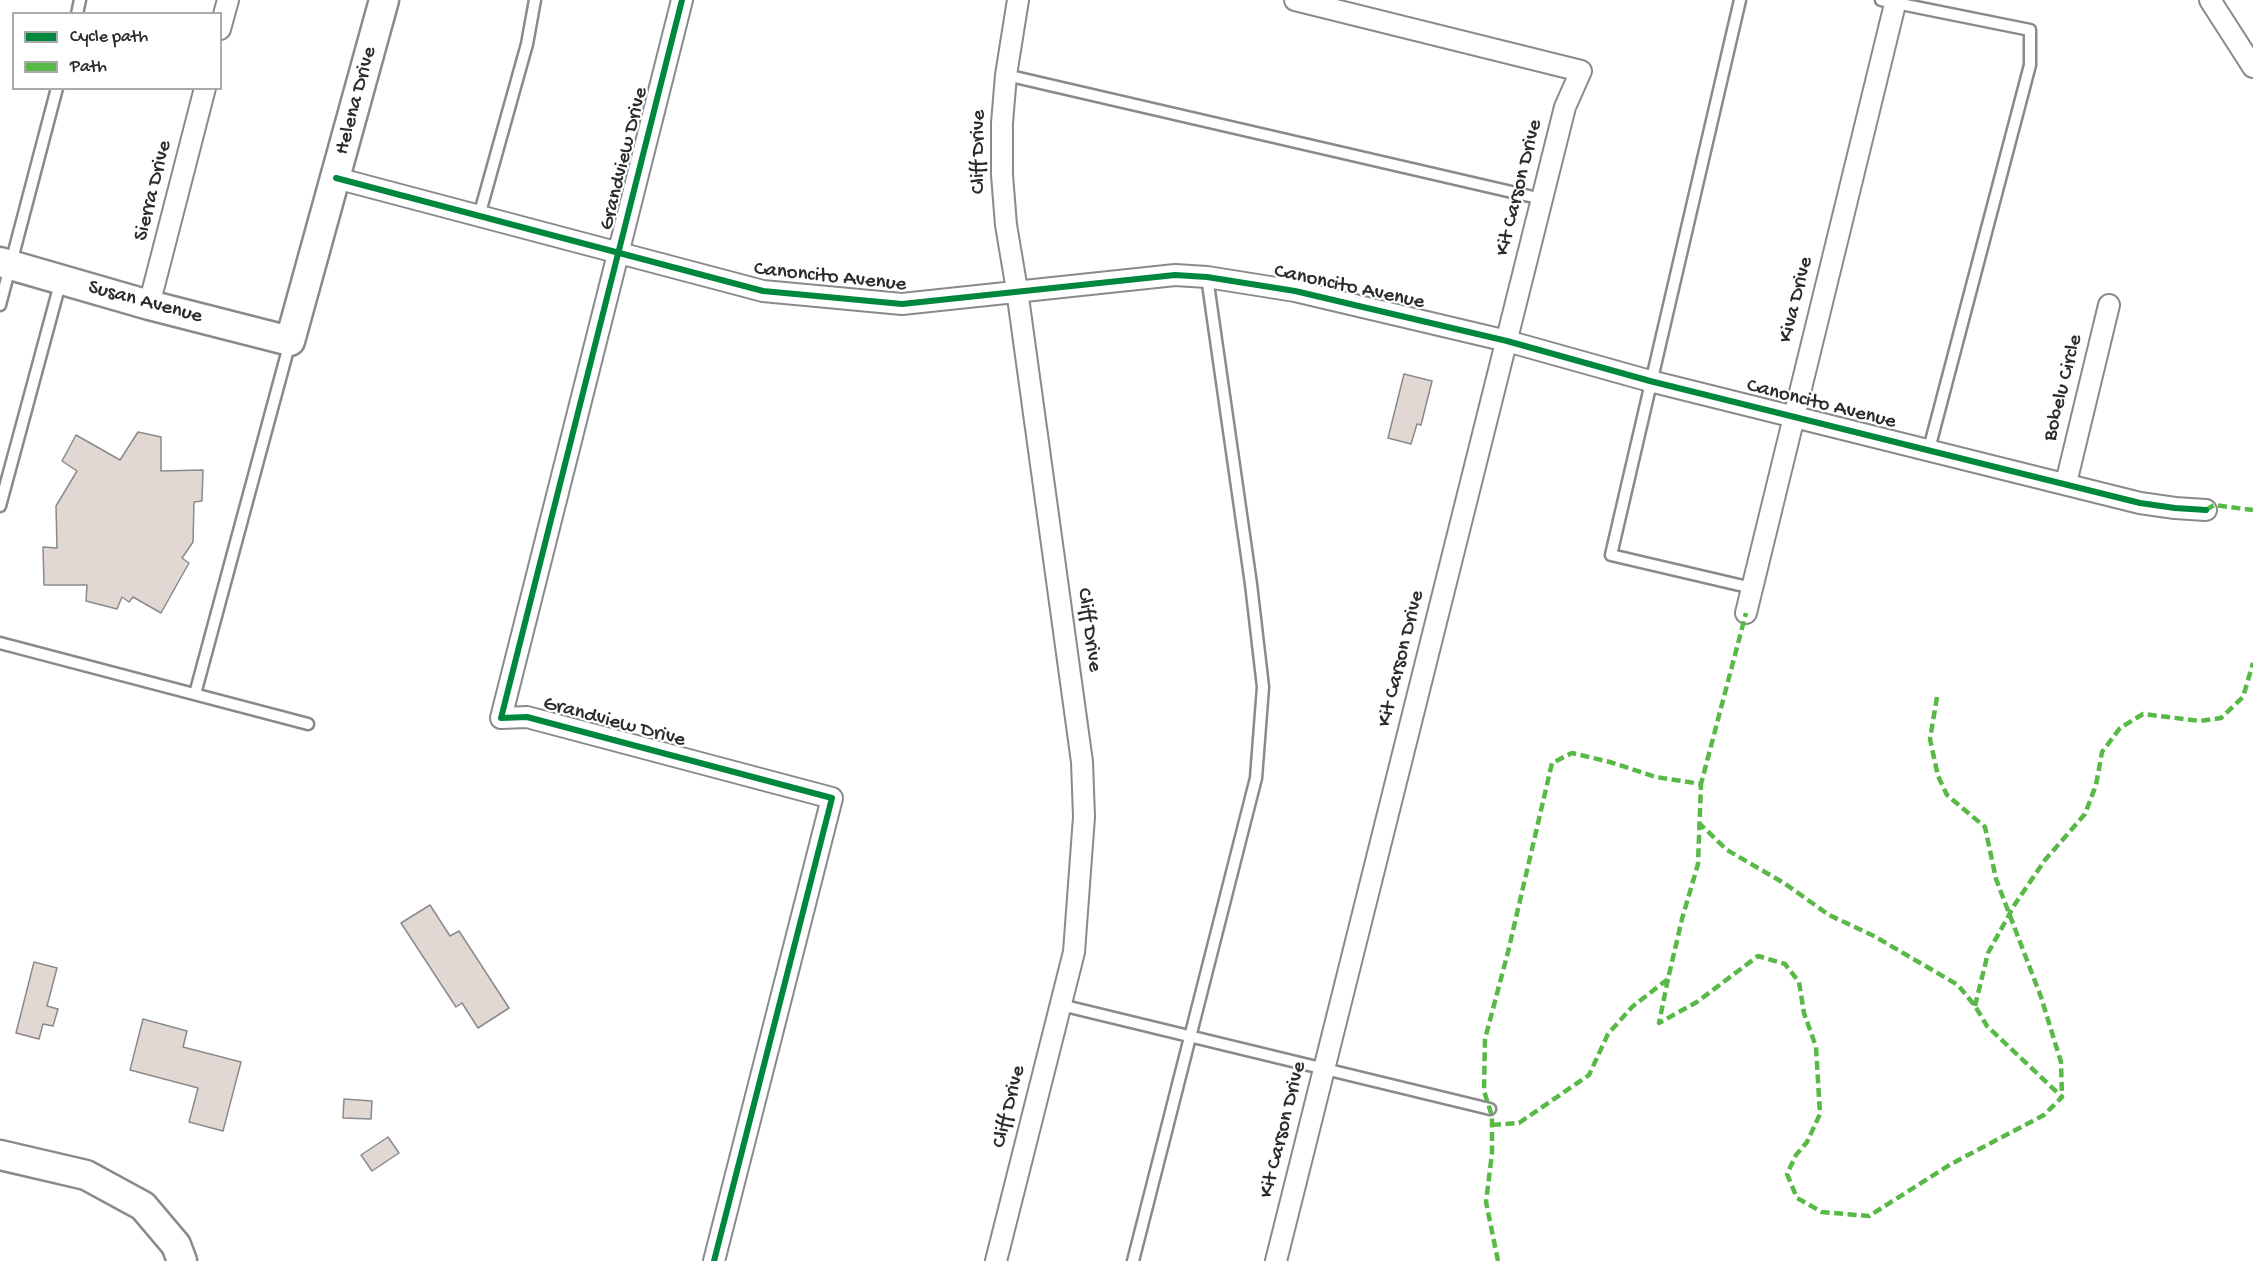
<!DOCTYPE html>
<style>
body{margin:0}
#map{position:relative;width:2253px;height:1261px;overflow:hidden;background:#fff;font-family:"Gochi Hand",sans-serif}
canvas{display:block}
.legend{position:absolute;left:12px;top:12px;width:210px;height:78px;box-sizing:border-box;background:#fff;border:2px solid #aaa;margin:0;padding:8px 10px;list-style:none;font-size:18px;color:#2b2b2b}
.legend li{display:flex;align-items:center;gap:12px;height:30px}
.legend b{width:30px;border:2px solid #aaa}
</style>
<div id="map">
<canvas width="2253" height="1261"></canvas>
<ul class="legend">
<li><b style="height:8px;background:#00873e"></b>Cycle path</li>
<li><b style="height:8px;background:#58b947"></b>Path</li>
</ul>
</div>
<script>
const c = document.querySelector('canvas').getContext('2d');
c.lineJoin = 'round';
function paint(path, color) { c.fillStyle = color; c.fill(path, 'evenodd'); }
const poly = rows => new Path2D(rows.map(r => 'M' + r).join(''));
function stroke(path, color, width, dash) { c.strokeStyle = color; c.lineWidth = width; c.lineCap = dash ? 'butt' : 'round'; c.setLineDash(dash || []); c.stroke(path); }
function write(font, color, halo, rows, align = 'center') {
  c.font = font + ' "Gochi Hand",sans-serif'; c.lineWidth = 4.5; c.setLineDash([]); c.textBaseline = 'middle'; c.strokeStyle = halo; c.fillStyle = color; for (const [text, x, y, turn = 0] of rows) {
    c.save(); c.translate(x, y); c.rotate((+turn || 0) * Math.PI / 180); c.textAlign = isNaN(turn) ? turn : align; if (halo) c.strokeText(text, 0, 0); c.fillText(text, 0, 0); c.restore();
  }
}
const building = poly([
 [1404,374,1432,381,1421,425,1417,424,1411,444,1388,438,1404,374],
 [138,432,161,437,161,471,203,470,202,501,194,502,193,542,182,558,189,563,161,613,133,597,129,602,122,597,117,609,86,601,87,585,44,585,43,547,57,548,56,506,77,471,62,461,76,435,120,460,138,432],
 [430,905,450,936,459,931,509,1008,478,1028,462,1003,456,1007,401,923,430,905],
 [34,962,57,968,47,1006,58,1009,53,1026,43,1024,39,1039,16,1033,34,962],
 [143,1019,187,1031,183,1047,241,1062,223,1131,189,1122,198,1088,130,1070,143,1019],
 [344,1099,372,1101,371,1119,343,1118,344,1099],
 [388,1137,399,1153,372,1171,361,1155,388,1137]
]);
paint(building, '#e2d8d3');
stroke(building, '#8a8a8a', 1.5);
const service = poly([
 [1740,0,1611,555,1752,588],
 [1881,0,2030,30,2030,65,1929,449],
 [77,14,80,0],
 [1006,75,1542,199],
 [479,216,527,44,535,0],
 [0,305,57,88],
 [0,506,61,280],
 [0,643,308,724],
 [195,694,290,342],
 [1061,1005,1490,1109],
 [1133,1261,1256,778,1263,687,1251,584,1207,277]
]);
const minor = poly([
 [682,0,501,718,527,717,832,798,714,1261],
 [2210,0,2253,67],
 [220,29,228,0],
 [336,178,763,291,902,304,1175,275,1207,277,1295,291,1507,341,1650,381,2140,503,2175,508,2206,510],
 [149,305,205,88],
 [2066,483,2109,305],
 [1746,613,1896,0],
 [996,1261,1074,952,1084,817,1082,762,1017,290,1006,225,1002,175,1002,123,1006,75,1018,0],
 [1276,1261,1565,107,1581,71,1295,0]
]);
const secondary = poly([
 [0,262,149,305,290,341,384,0],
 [0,1155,86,1175,143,1206,176,1245,182,1261]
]);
stroke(service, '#8a8a8a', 15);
stroke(minor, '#8a8a8a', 24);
stroke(secondary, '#8a8a8a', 33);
stroke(service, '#fff', 10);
stroke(minor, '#fff', 20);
stroke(secondary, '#fff', 28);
stroke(poly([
 [2206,510,2214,505,2253,510],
 [1937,697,1930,739,1938,776,1947,795,1985,827,1996,879,2041,997,2061,1062,2062,1097],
 [1668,979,1659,1023,1697,1002,1758,956,1785,964,1799,982,1804,1013,1816,1047,1820,1114,1807,1142,1796,1155,1787,1174,1797,1198,1822,1212,1869,1216,1951,1164,2044,1115,2062,1097,1987,1026,1975,1006,1958,985,1874,936,1829,915,1784,883,1727,850,1699,823],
 [1975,1006,1988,953,2015,904,2045,860,2085,814,2096,785,2102,752,2120,728,2143,714,2200,721,2221,718,2243,697,2253,663],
 [1492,1125,1519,1123,1589,1075,1608,1034,1632,1007,1668,979,1682,919,1698,864,1701,784],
 [1498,1261,1486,1202,1492,1153,1492,1116,1484,1091,1485,1039,1508,952,1552,763,1572,753,1610,762,1656,777,1701,784,1746,613]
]), '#58b947', 4.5, [9, 4.5]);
stroke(poly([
 [682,0,501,718,527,717,832,798,714,1261],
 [336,178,763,291,902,304,1175,275,1207,277,1295,291,1507,341,1650,381,2140,503,2175,508,2206,510]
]), '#00873e', 6);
write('21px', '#2b2b2b', '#fff', [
 ["Helena Drive",357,101,-75],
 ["Cliff Drive",980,152,-90],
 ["Grandview Drive",625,159,-76],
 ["Kit Carson Drive",1520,188,-76],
 ["Sierra Drive",154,191,-76],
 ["Canoncito Avenue",830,278,6],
 ["Canoncito Avenue",1349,288,12],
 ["Kiva Drive",1797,300,-76],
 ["Susan Avenue",145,303,15],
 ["Bobelu Circle",2064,388,-76],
 ["Canoncito Avenue",1821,405,14],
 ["Cliff Drive",1088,630,82],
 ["Kit Carson Drive",1402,659,-76],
 ["Grandview Drive",614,723,15],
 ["Cliff Drive",1010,1107,-76],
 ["Kit Carson Drive",1284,1130,-76]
]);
</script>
